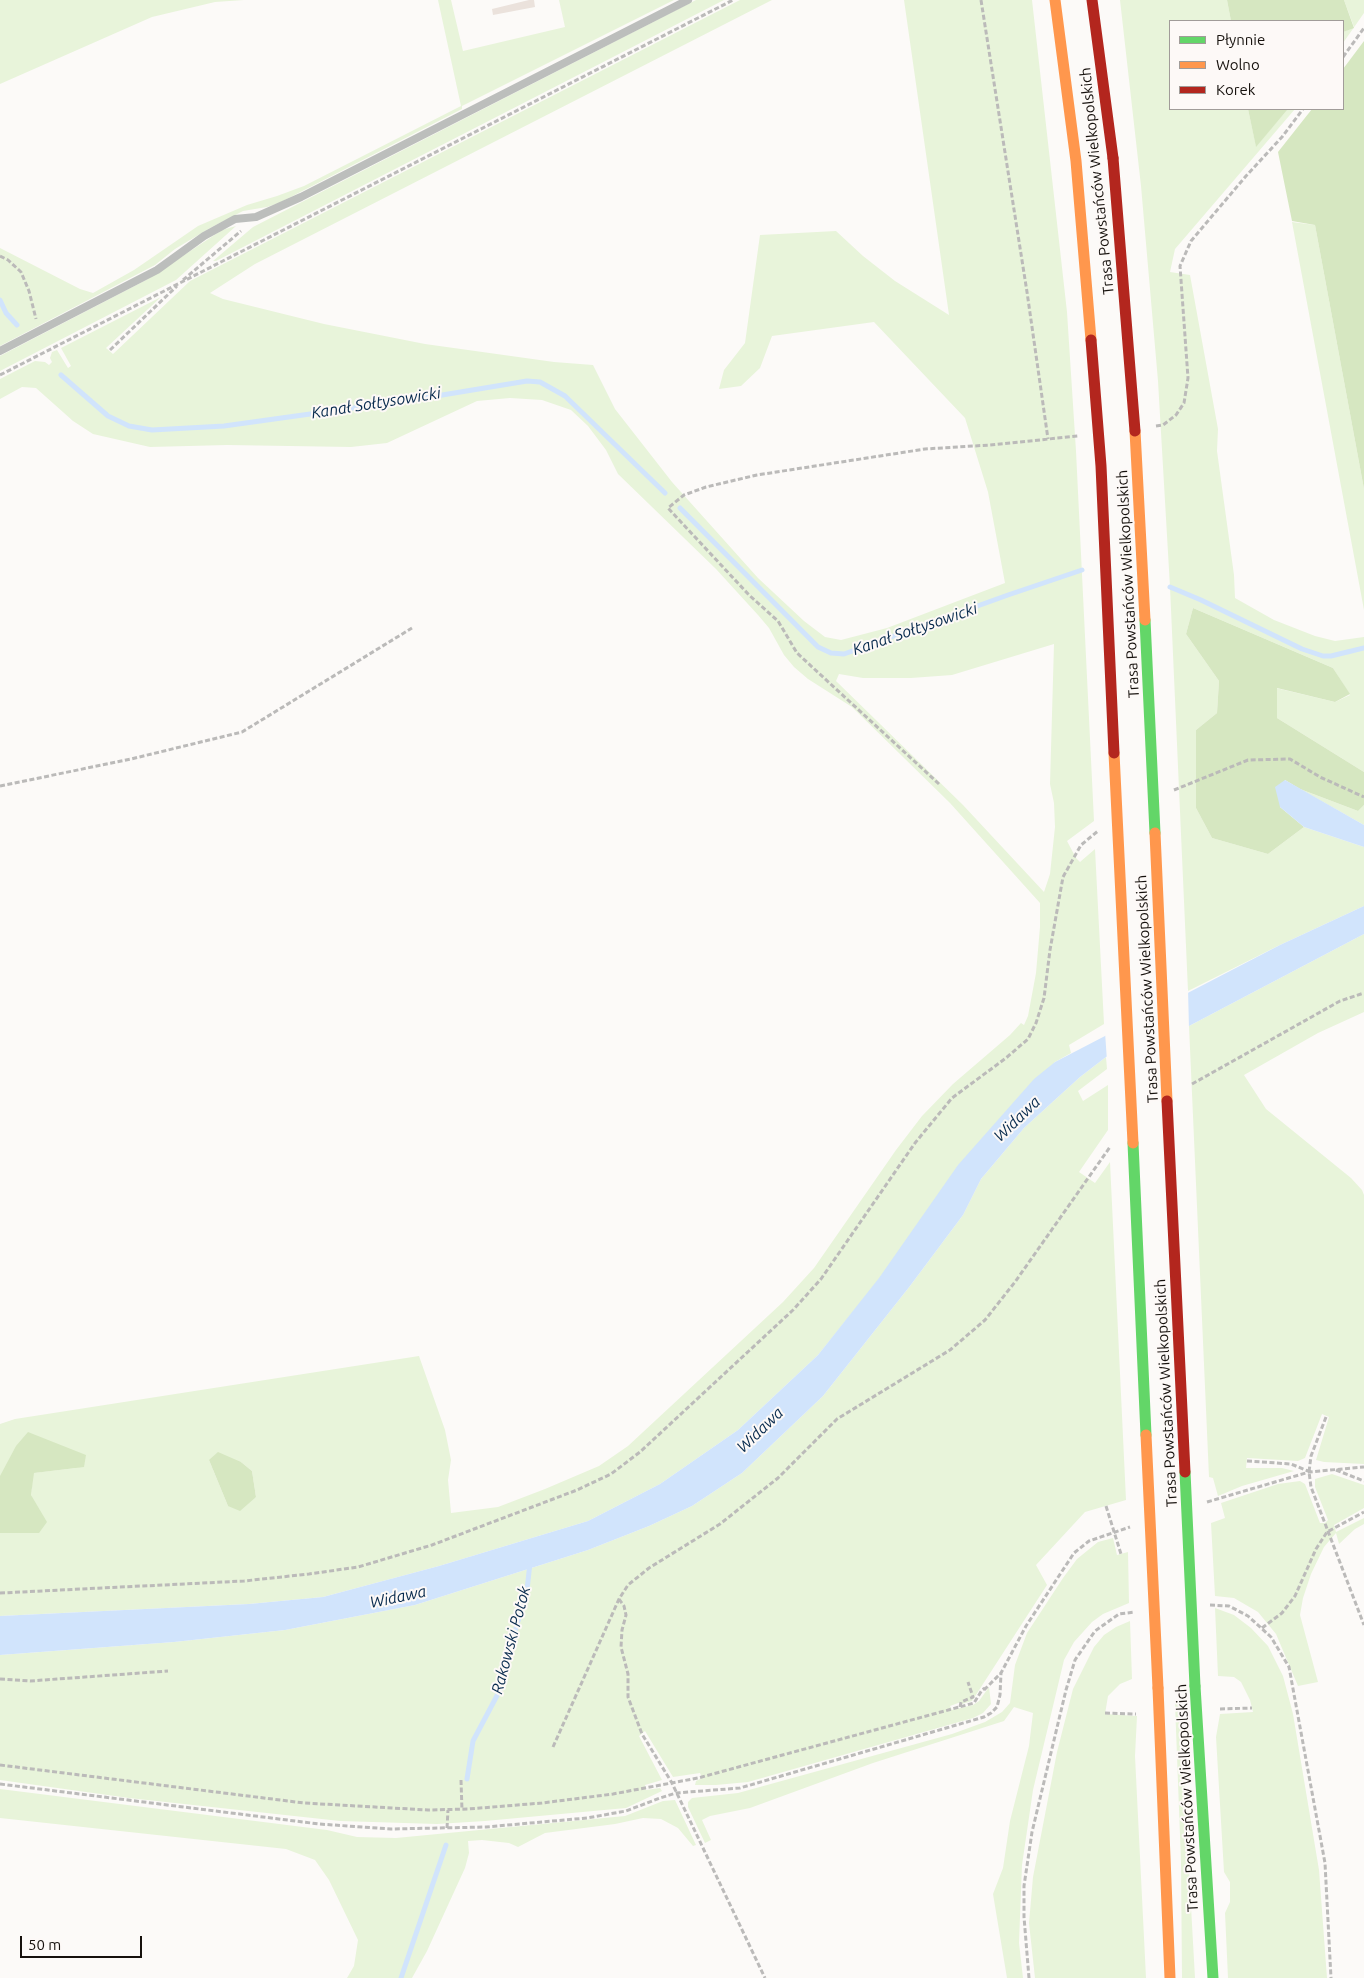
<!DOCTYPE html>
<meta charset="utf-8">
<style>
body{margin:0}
#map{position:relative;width:1364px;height:1978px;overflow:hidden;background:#fcfaf8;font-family:Ubuntu,sans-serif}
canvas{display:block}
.legend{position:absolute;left:1169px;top:20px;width:175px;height:90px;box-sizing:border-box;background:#fdf9f7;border:1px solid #a19c99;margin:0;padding:6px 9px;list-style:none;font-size:15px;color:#16110d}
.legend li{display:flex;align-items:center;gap:10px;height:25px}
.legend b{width:25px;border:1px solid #a19c99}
.scale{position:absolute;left:20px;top:1936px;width:122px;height:22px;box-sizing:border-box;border:2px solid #16110d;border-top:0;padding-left:6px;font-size:15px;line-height:18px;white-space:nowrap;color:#16110d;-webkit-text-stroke:4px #fdf9f7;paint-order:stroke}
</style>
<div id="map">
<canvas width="1364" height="1978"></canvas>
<ul class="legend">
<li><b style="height:6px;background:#63d668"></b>Płynnie</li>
<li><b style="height:6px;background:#ff974d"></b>Wolno</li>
<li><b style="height:6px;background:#b3261e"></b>Korek</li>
</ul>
<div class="scale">50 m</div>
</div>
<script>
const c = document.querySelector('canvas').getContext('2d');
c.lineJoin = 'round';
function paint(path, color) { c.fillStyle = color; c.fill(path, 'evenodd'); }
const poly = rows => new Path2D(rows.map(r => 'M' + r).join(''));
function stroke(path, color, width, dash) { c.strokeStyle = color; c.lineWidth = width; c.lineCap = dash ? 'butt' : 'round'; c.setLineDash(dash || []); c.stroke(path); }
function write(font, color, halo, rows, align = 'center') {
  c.font = font + ' Ubuntu,sans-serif'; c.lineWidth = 4; c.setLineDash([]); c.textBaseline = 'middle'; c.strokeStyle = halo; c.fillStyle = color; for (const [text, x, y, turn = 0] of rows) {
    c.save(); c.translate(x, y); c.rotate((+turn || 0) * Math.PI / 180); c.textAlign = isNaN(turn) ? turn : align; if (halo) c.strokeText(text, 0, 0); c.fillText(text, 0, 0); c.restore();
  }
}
paint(poly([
 [0,0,244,0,215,2,152,17,0,84],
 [438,0,451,0,463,51,565,27,559,0,674,0,462,106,462,109,279,203,267,207,243,211,210,228,175,249,155,265,0,346,0,248,80,289,93,293,134,270,198,226,247,205,277,196,304,186,461,106],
 [696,0,724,0,216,261,213,261,253,227],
 [740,0,772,0,255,264,210,293,223,299,324,324,425,344,554,362,593,365,615,409,672,482,758,578,804,621,825,637,841,640,887,628,1005,583,988,492,965,418,874,322,772,336,760,368,741,386,719,389,724,370,745,343,760,235,836,231,863,256,895,281,949,315,904,0,1032,0,1067,312,1076,451,1094,821,1067,841,1076,858,1080,862,1095,849,1104,1024,1069,1045,1071,1053,1055,1062,818,1355,738,1430,660,1484,588,1521,439,1566,323,1597,249,1604,0,1616,0,1533,39,1533,31,1495,33,1473,84,1467,0,1476,0,1424,15,1419,419,1356,445,1430,451,1460,448,1480,451,1513,498,1507,545,1489,599,1466,628,1446,783,1302,814,1268,896,1150,922,1116,953,1084,1010,1035,1021,1023,1024,1025,1028,1016,1036,973,1040,927,1040,903,950,803,852,707,808,679,794,667,784,655,769,628,758,615,716,569,618,474,606,450,588,426,571,410,542,400,510,398,477,401,387,443,351,447,227,445,150,447,93,434,73,421,36,388,22,387,0,399,0,379,35,361,45,362,49,365,52,362,50,358,52,352,57,350,68,368,71,366,61,348,161,297,106,348,113,354,190,281],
 [1054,644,1050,784,1054,803,1055,827,1050,874,1044,892,963,805,836,681,839,674,863,678,911,678,952,675],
 [209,1460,241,1462,252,1471,256,1497,228,1506],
 [1120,0,1227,0,1231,21,1170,21,1170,109,1248,109,1256,146,1288,109,1295,109,1175,249,1170,272,1190,275,1218,429,1217,451,1234,575,1235,598,1274,620,1315,636,1335,641,1364,637,1364,772,1277,718,1276,688,1335,702,1350,695,1333,668,1193,608,1186,634,1219,681,1217,713,1196,730,1196,808,1212,838,1268,854,1304,827,1364,847,1364,906,1280,945,1188,991,1170,587,1158,381,1141,186],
 [1344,0,1364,0,1364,13,1343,43,1343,32,1354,27],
 [1292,222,1315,225,1364,489,1364,610],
 [236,226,176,280,0,371,0,356,148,279,222,230],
 [1300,789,1358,811,1364,805,1364,825],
 [1364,934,1364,1012,1318,1033,1244,1075,1266,1109,1351,1178,1362,1190,1364,1195,1364,1464,1324,1462,1316,1460,1329,1417,1322,1414,1305,1458,1298,1461,1247,1458,1246,1468,1282,1468,1294,1471,1242,1486,1218,1496,1213,1478,1209,1477,1189,1026],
 [1106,1057,1107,1069,1078,1091,1083,1101,1108,1085,1108,1130,1079,1172,1095,1183,1110,1162,1126,1500,1085,1512,1036,1565,1047,1585,972,1701,962,1704,961,1702,950,1706,952,1710,973,1705,979,1701,989,1687,991,1704,983,1713,973,1718,748,1782,716,1785,695,1785,696,1781,702,1778,700,1773,673,1777,645,1731,639,1736,662,1780,645,1785,646,1790,660,1788,662,1791,626,1808,485,1821,437,1824,340,1821,129,1798,0,1780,0,1655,174,1642,285,1630,415,1605,588,1550,649,1526,692,1506,742,1473,823,1396,910,1286,963,1215,981,1179,1024,1128,1080,1077],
 [1332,1474,1364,1485,1364,1508,1334,1525,1336,1532,1364,1518,1364,1524,1355,1529,1339,1544,1336,1533,1324,1547,1311,1574,1303,1598,1300,1615,1318,1682,1298,1686,1276,1634,1258,1612,1234,1598,1215,1596,1211,1523,1225,1518,1221,1503,1278,1484,1300,1481,1305,1484,1320,1523,1325,1523,1328,1520,1315,1487,1315,1479],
 [1113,1538,1117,1555,1128,1552,1129,1603,1103,1614,1092,1622,1074,1642,1064,1660,1033,1790,1022,1865,1019,1943,1023,1978,1007,1978,993,1894,1003,1868,1010,1821,1029,1746,1033,1713,1014,1707,1004,1721,873,1763,750,1808,710,1816,702,1820,711,1840,705,1843,688,1807,688,1802,692,1798,738,1793,952,1734,985,1722,1002,1712,1010,1703,1015,1665,1027,1633,1063,1578,1077,1559,1098,1542],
 [1215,1608,1234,1615,1251,1628,1268,1646,1283,1676,1293,1714,1319,1870,1327,1978,1228,1978,1225,1913,1230,1902,1230,1882,1224,1872,1216,1737,1220,1714,1253,1712,1250,1700,1241,1682,1234,1677,1218,1676],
 [1130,1621,1132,1679,1120,1684,1108,1696,1105,1714,1137,1716,1135,1756,1146,1978,1035,1978,1029,1923,1033,1877,1057,1752,1073,1689,1094,1647,1104,1635,1116,1627],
 [1180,1701,1186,1817,1195,1978,1182,1978,1181,1862,1175,1703],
 [0,1789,327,1830,357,1837,396,1838,625,1816,663,1801,675,1800,696,1845,693,1846,678,1828,661,1819,643,1818,615,1824,545,1833,518,1847,509,1843,482,1840,468,1841,469,1853,465,1868,427,1951,412,1978,347,1978,354,1966,358,1940,329,1880,315,1860,286,1849,0,1818]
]), '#e8f4da');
paint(poly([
 [1227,0,1344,0,1354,28,1343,32,1343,21,1231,21],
 [1364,41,1364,489,1315,225,1292,221,1278,152,1312,109,1343,109,1343,69],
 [1248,109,1288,109,1256,147],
 [1193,608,1333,668,1350,694,1335,702,1277,688,1277,718,1364,772,1364,805,1358,811,1300,789,1285,780,1280,807,1304,827,1268,854,1212,838,1196,808,1196,730,1217,713,1219,681,1186,634],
 [28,1432,86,1455,84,1467,34,1473,31,1495,47,1522,39,1533,0,1533,0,1476,16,1446],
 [218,1452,241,1462,252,1471,256,1497,240,1511,228,1506,209,1460]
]), '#d6e7c1');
paint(poly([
 [1285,780,1364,825,1364,847,1304,827,1280,807,1275,787],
 [1364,906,1364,934,1189,1026,1106,1057,1080,1077,1024,1128,981,1179,963,1215,910,1286,823,1396,742,1473,692,1506,649,1526,588,1550,415,1605,285,1630,174,1642,0,1655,0,1616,249,1604,323,1597,439,1566,588,1521,660,1484,738,1430,818,1355,879,1278,958,1165,1034,1079,1055,1062,1280,945]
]), '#d1e4fc');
paint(poly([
 [1188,989,1189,1029,1151,1043,1149,1009],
 [1145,1011,1147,1045,1107,1061,1105,1032]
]), '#fcfaf8');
stroke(poly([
 [0,300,6,313,17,325],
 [61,375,108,416,129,426,152,430,224,426,418,399,527,381,540,382,565,396,665,493],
 [680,508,818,647,831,653,844,654,1008,595,1082,570],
 [1170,587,1201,600,1302,649,1323,656,1331,656,1364,648],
 [467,1779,473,1741,500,1690,517,1624,526,1599,530,1563],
 [401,1978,446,1845]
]), '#d1e4fc', 5);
paint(poly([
 [529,0,534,0,535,7,493,15,492,9]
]), '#ebe2dc');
stroke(poly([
 [981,0,1027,292,1048,439],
 [1343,57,1364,28],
 [0,256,8,260,21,272,29,291,36,319],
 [183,280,241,231],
 [110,350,177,286],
 [0,375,733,0],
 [1156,426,1163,425,1176,415,1184,403,1188,378,1180,266,1191,241,1246,176,1282,137,1303,109],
 [939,784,797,653,778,621,749,595,668,508,684,495,706,487,757,475,925,449,990,445,1078,436],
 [0,786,131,759,242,732,412,628],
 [1174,790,1248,760,1290,759,1320,777,1364,797],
 [1192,1084,1340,1001,1364,993],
 [1326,1417,1311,1456,1309,1472,1311,1487,1364,1625],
 [1247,1461,1291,1464,1308,1471],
 [1336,1470,1364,1481],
 [1207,1502,1309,1472,1364,1467],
 [1106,1506,1121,1554],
 [0,1593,244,1581,309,1574,358,1567,432,1545,577,1490,611,1474,640,1452,793,1310,821,1279,915,1143,952,1098,1006,1058,1028,1039,1036,1023,1044,998,1050,950,1063,877,1081,845,1098,831],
 [619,1599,624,1606,626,1615,622,1630,621,1647,628,1674,628,1697,642,1734,672,1783,765,1978],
 [1210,1605,1229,1606,1248,1616,1271,1637,1289,1667,1325,1863,1331,1978],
 [1262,1628,1282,1613,1295,1596,1316,1549,1327,1532,1364,1512],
 [0,1679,30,1681,168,1671],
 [984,1690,1001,1673,1026,1626,1074,1553,1089,1541,1130,1527],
 [960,1707,961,1702,973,1697,968,1682],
 [1220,1709,1252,1708],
 [1105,1713,1136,1714],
 [553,1747,619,1599,628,1585,649,1568,720,1524,778,1478,837,1419,950,1350,985,1320,1015,1282,1110,1147],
 [0,1765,304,1803,428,1810,468,1809,542,1803,613,1794,698,1778,974,1703,982,1690,985,1688],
 [461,1780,462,1810],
 [0,1784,319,1824,391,1829,486,1827,587,1818,626,1811,660,1798,676,1793,740,1788,984,1717,991,1713,997,1707,1000,1695,1001,1673],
 [447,1828,448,1810],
 [1029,1978,1024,1917,1024,1886,1032,1832,1066,1690,1075,1660,1095,1631,1119,1614,1135,1612]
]), '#bbbab9', 3, [5, 2.5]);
stroke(poly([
 [0,351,157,270,204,236,235,219,256,217,301,197,688,0]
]), '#bcbebc', 8);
stroke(poly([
 [1195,1686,1213,1978]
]), '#63d668', 11);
stroke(poly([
 [1158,1688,1170,1978]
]), '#ff974d', 11);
stroke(poly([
 [1092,0,1113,158]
]), '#b3261e', 11);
stroke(poly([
 [1145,620,1155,833],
 [1133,1143,1146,1435],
 [1185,1472,1195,1686]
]), '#63d668', 11);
stroke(poly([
 [1055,0,1076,161,1091,340],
 [1135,431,1145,620],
 [1114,753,1133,1143],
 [1155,833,1167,1101],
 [1146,1435,1158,1688]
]), '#ff974d', 11);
stroke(poly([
 [1113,158,1135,431],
 [1091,340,1101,466,1114,753],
 [1167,1101,1185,1472]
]), '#b3261e', 11);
write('15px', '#16110d', '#fdf9f7', [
 ["Trasa Powstańców Wielkopolskich",1097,181,-96],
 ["Trasa Powstańców Wielkopolskich",1128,584,-93],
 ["Trasa Powstańców Wielkopolskich",1147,989,-93],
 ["Trasa Powstańców Wielkopolskich",1166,1393,-93],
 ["Trasa Powstańców Wielkopolskich",1187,1798,-93]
]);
write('italic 16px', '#072a4d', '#fdf9f7', [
 ["Kanał Sołtysowicki",376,403,-9],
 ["Kanał Sołtysowicki",915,629,-19],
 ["Widawa",1017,1119,-44],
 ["Widawa",760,1430,-44],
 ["Widawa",398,1597,-12],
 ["Rakowski Potok",511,1640,-75]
]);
</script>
